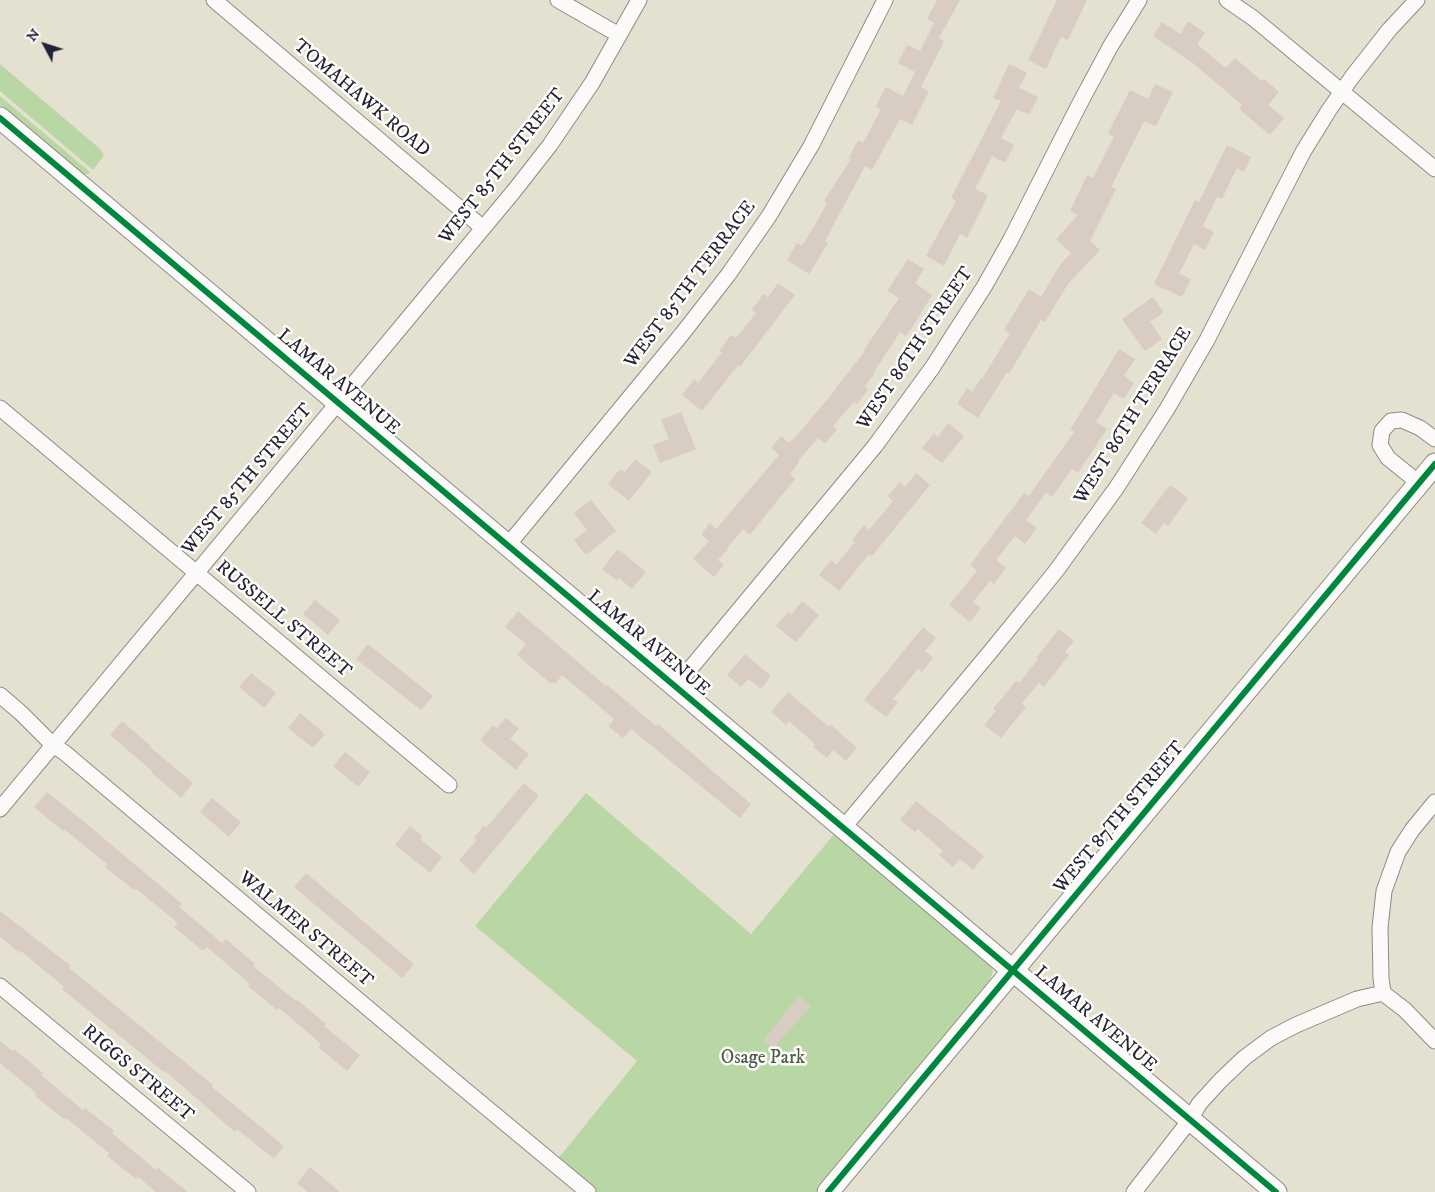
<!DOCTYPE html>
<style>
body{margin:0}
#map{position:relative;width:1435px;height:1192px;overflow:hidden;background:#e4e1d1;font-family:"IM FELL DW Pica",serif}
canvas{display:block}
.north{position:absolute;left:20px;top:20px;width:50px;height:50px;-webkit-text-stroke:4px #fdfcf7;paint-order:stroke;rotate:310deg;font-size:14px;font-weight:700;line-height:20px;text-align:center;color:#22223b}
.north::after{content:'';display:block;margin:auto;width:18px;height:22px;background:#22223b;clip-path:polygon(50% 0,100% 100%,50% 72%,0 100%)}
</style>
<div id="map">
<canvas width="1435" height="1192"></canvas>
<div class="north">N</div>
</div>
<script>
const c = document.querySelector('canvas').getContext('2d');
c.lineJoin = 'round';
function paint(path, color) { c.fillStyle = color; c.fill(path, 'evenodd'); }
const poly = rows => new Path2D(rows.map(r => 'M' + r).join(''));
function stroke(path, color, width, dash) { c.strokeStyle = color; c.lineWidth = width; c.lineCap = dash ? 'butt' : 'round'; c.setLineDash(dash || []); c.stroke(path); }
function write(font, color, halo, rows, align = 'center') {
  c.font = font + ' "IM FELL DW Pica",serif'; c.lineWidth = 5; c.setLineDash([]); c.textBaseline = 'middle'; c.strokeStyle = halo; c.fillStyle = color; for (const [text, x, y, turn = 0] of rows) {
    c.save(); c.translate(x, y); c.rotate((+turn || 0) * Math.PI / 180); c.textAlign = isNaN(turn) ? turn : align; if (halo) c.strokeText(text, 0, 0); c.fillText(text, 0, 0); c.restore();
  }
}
paint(poly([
 [0,64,99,148,104,155,93,170,0,91],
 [0,96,90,172,88,174,81,174,0,105],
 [586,793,751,934,835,833,990,964,993,971,988,984,816,1192,596,1192,557,1160,637,1061,475,926]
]), '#b9d7a4');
paint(poly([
 [937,0,960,0,939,38,944,41,921,87,929,91,912,125,900,119,872,170,865,166,825,241,828,243,809,274,787,260,797,243,802,246,816,223,827,203,824,201,851,159,849,158,858,140,863,143,881,109,876,106,886,87,903,96,915,72,898,63,907,45,920,51,934,23,927,19],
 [1057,0,1087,0,1068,40,1061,37,1046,69,1028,60],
 [1188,21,1205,33,1197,44,1226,68,1235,58,1262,81,1264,79,1279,92,1268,105,1284,118,1270,135,1239,109,1242,105,1193,63,1153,36,1162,22,1180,34],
 [1009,64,1027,73,1019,88,1038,97,1029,115,1017,109,1001,138,1014,145,1005,163,992,156,975,189,988,195,967,238,960,234,944,266,926,256,956,201,951,198,1001,101,993,98],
 [1155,84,1173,92,1156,126,1144,121,1111,187,1116,189,1090,241,1100,250,1068,284,1045,322,1041,320,1009,374,1007,372,978,418,957,404,967,388,972,392,981,378,982,379,1010,333,1004,330,1029,289,1041,297,1060,265,1071,253,1056,239,1078,215,1070,211,1087,175,1093,178,1114,137,1108,133,1130,90,1148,99],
 [1227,145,1251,157,1244,172,1237,168,1222,199,1217,197,1203,226,1214,232,1205,250,1194,244,1179,274,1191,279,1182,297,1154,284,1195,200,1199,202],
 [908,259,924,269,915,283,932,295,915,323,906,336,900,332,874,372,875,373,865,386,868,389,857,404,854,402,833,426,837,429,825,444,818,438,798,461,799,462,790,474,795,479,769,511,750,535,743,529,727,548,728,549,718,560,724,565,714,577,693,559,709,541,701,534,710,523,716,529,779,455,771,448,781,436,789,443,792,439,793,440,837,388,836,388,865,351,864,350,899,298,887,291],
 [778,283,795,295,740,367,738,365,702,411,682,395,694,379,698,383,722,352,719,351,731,335,736,338,756,313,752,310,763,294,768,297],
 [1153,297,1164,312,1150,322,1162,339,1145,351,1122,319],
 [1119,349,1135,359,1124,376,1134,383,1124,399,1114,393,1096,422,1107,429,1078,473,1072,469,1052,497,1046,493,1026,520,1037,528,1025,544,1015,536,996,560,1006,568,994,584,990,581,973,602,981,608,970,622,949,605,977,571,970,565,1024,493,1029,496,1074,432,1070,430],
 [681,412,696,449,660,463,653,445,669,439,661,420],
 [948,423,964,436,942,463,922,448,934,433,938,437],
 [635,459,652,472,629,501,608,484,620,469,625,472],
 [916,473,930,485,872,556,869,554,839,591,819,575,831,560,836,565,855,542,852,540,864,525,869,530,893,501,888,496,900,482,905,487],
 [1170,485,1188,498,1168,526,1164,523,1156,534,1141,523],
 [591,500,616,531,586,555,574,540,587,530,574,513],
 [618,549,646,572,632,589,619,578,617,581,602,569],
 [315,600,340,620,328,635,303,614],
 [802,601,819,615,796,642,776,626,788,612,791,615],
 [518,611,606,686,607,685,656,726,658,724,751,804,740,818,631,729,623,738,608,726,614,719,562,675,556,683,550,683,517,655,526,644,505,627],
 [923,627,936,638,925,651,933,658,922,672,918,669,893,699,898,702,886,717,864,700],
 [1059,629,1074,641,1065,652,1069,655,1044,687,1039,683,1022,703,1026,707,1001,738,984,725,996,711,993,709,1016,681,1019,683,1038,659,1036,658],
 [368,644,433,696,421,710,356,659],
 [745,654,771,676,761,689,748,679,741,687,727,675],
 [251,673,276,693,264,708,239,687],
 [788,692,829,727,831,725,857,748,846,761,833,750,827,758,813,747,815,744,789,721,786,725,771,712],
 [300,713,325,734,313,748,288,728],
 [506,718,519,729,510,739,529,754,516,770,480,740,493,725,497,728],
 [122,721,151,746,150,747,193,783,181,798,152,773,153,772,110,735],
 [345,752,370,772,358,787,333,766],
 [524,783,539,796,474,874,459,860,477,840,474,838,484,826,486,828],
 [47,792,82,820,182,904,179,907,222,943,226,939,255,964,253,966,296,1001,297,1000,326,1024,324,1026,360,1055,347,1071,318,1047,321,1044,279,1008,277,1010,248,986,250,984,207,947,203,951,174,927,178,923,135,888,134,890,105,867,107,864,64,829,63,831,34,807],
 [212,798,241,822,229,837,200,812],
 [916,801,984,856,973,870,960,859,953,867,939,855,943,851,918,829,915,832,900,820],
 [410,826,422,836,420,839,442,857,430,873,395,845],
 [306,873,414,964,402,978,294,887],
 [0,911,71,966,69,968,213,1085,212,1087,284,1146,274,1159,237,1129,235,1132,165,1071,164,1072,62,989,64,987,21,951,20,953,0,937],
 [799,995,811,1006,773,1049,763,1041],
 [0,1041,12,1051,14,1049,43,1073,41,1075,83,1110,85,1108,114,1131,112,1133,156,1170,158,1168,188,1192,156,1192,138,1177,136,1179,107,1156,109,1153,66,1118,64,1119,35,1096,37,1094,0,1063],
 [310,1167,340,1192,308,1192,297,1183]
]), '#d9ccc3');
const street = poly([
 [214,0,483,228],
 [558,0,619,35],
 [1227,0,1253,18,1435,169],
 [0,408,449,785],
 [1419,483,1388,458,1380,445,1382,431,1391,421,1402,420,1420,428,1435,439],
 [508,545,682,334,728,275,769,216,811,146,885,0],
 [675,687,875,446,932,368,984,287,1010,241,1079,105,1110,47,1139,0],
 [0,695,21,713,53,745,65,753,452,1079,588,1192],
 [0,809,514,191,550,145,592,83,639,0],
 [844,827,991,651,1056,571,1117,487,1167,409,1207,340,1303,152,1329,110,1352,77,1389,30,1417,0],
 [0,986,248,1192],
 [1383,993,1381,978,1380,928,1384,891,1398,852,1412,830,1435,802],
 [1383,993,1405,1010,1435,1041],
 [1134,1192,1190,1120,1199,1104,1220,1081,1244,1058,1271,1038,1296,1025,1357,999,1383,993]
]);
const secondary = poly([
 [0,118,1276,1192],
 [828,1192,1435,464]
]);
stroke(street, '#8d8b87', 17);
stroke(secondary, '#8d8b87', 23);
stroke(street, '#fbfaf8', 15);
stroke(secondary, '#fbfaf8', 21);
stroke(poly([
 [0,118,1276,1192],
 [828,1192,1435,464]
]), '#00873e', 6);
write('19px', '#22223b', '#fdfcf7', [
 ["TOMAHAWK ROAD",361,99,40],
 ["WEST 85TH STREET",503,167,-52],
 ["WEST 85TH TERRACE",691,285,-53],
 ["WEST 86TH STREET",916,349,-56],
 ["LAMAR AVENUE",338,383,40],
 ["WEST 86TH TERRACE",1134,416,-58],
 ["WEST 85TH STREET",248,480,-50],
 ["RUSSELL STREET",283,620,40],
 ["LAMAR AVENUE",648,644,40],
 ["WEST 87TH STREET",1120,818,-50],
 ["WALMER STREET",305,930,40],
 ["LAMAR AVENUE",1095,1020,40],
 ["RIGGS STREET",137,1074,40]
]);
write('19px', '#4b5e53', '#fdfcf7', [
 ["Osage Park",763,1059]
]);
</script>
